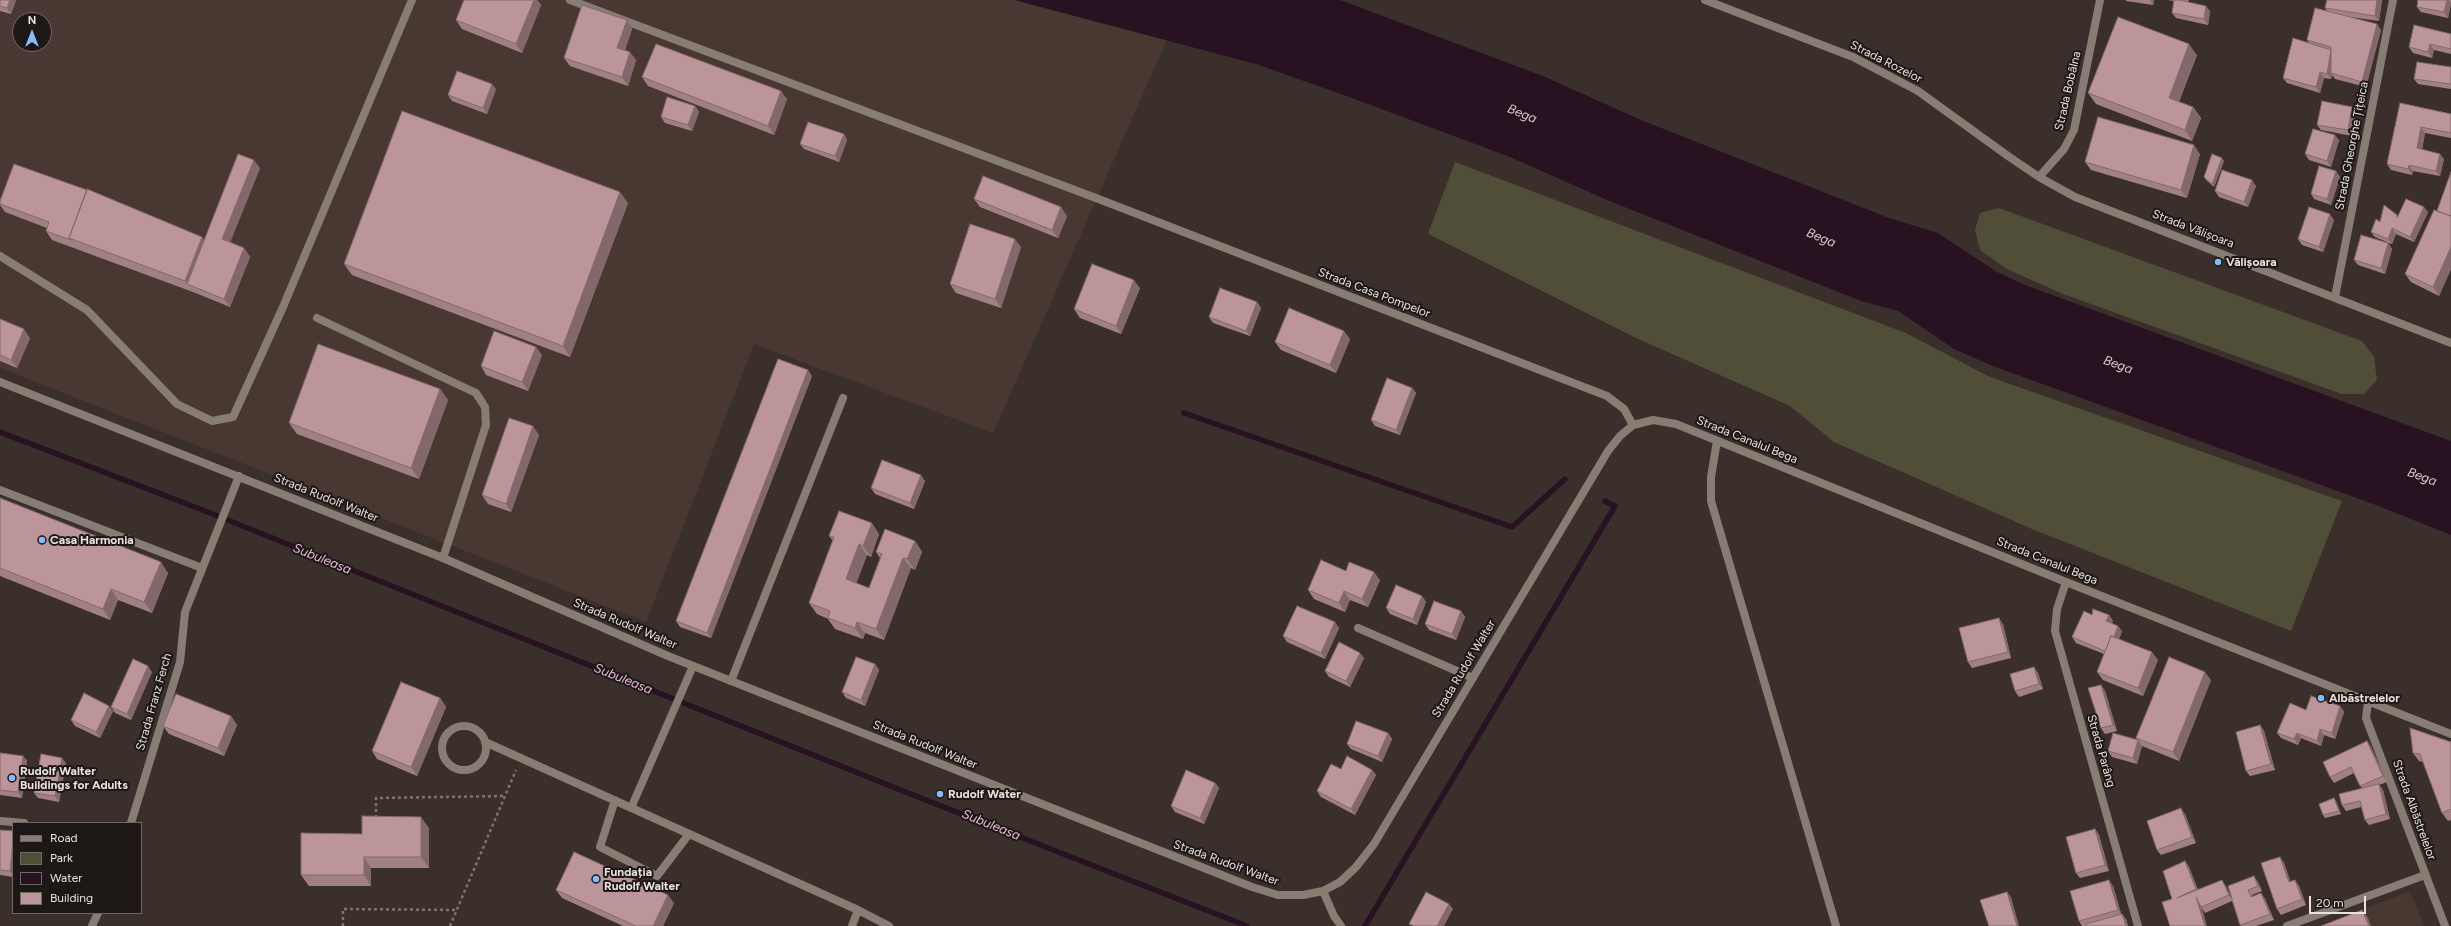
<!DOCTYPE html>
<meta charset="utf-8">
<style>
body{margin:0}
#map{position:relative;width:2451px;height:926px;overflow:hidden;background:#3a2f2b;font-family:Figtree,sans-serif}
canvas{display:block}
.legend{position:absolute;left:12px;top:822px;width:130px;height:92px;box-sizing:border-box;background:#1d1816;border:1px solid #6f6966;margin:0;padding:5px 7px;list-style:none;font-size:12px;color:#eae2df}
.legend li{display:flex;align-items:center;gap:8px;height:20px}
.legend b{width:20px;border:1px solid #6f6966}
.north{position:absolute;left:12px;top:12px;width:40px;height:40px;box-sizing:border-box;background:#1d1816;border:1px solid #6f6966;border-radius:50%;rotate:0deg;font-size:11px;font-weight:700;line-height:16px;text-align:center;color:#eae2df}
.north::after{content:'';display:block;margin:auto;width:14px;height:18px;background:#84bcfb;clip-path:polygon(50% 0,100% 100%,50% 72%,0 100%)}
.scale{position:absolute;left:2309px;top:896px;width:57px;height:18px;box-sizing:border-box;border:2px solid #eae2df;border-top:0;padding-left:5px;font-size:12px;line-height:14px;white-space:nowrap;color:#eae2df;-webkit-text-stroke:3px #1d1816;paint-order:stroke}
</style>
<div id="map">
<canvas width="2451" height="926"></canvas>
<ul class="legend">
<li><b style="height:5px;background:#887d72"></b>Road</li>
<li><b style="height:11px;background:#514e37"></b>Park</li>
<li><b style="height:11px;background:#281120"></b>Water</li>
<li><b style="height:11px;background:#bb9599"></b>Building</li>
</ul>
<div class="north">N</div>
<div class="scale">20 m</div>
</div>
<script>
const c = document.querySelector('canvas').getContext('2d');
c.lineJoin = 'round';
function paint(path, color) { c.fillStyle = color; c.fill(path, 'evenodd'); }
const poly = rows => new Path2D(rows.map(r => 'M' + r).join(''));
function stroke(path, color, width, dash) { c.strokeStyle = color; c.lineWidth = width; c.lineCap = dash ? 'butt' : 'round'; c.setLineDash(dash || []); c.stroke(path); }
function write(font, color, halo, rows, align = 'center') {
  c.font = font + ' Figtree,sans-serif'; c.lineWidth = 4; c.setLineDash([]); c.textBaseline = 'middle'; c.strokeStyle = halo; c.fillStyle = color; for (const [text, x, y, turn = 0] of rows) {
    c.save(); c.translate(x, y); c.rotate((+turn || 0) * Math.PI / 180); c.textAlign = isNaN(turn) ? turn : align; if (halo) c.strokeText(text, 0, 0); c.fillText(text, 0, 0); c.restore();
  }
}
paint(poly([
 [0,0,1053,0,1170,33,993,433,754,344,646,622,0,368],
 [20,20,44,20,44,44,20,44],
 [2410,891,2424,926,2321,926]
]), '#493832');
paint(poly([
 [1455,162,1906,333,1990,377,2342,501,2291,631,2032,529,1834,442,1790,406,1636,338,1428,234],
 [1999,208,2362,341,2374,357,2377,380,2364,394,2342,394,2063,294,2007,269,1980,250,1975,230,1980,213]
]), '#514e37');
paint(poly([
 [1014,0,1340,0,1543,76,1641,120,1889,218,1938,233,1997,272,2025,285,2451,441,2451,535,2376,505,1993,366,1954,349,1898,311,1861,301,1607,200,1510,157,1352,98,1256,64]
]), '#281120');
stroke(poly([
 [1184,413,1512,527,1565,479],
 [0,432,205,511,908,793,1247,926],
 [1365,926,1615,506,1605,501]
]), '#281120', 5.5);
stroke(poly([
 [376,818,376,798,505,796],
 [343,926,343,909,457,910],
 [450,926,516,770]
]), '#7d7470', 2.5, [3, 3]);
stroke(poly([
 [570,0,1096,198],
 [0,256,87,310,177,404,212,421,233,417,283,307,412,0],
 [317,318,476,393,485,407,486,425,443,558],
 [1717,441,1711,477,1711,501,1836,926],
 [0,490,202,568],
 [1358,628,1473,678],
 [731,681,843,398],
 '442 748a22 22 0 1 1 44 0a22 22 0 1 1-44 0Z',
 [485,742,858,910,889,926],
 [615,800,600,847,657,876,689,834],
 [631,808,693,666],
 [1323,891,1334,916,1341,926],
 [852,926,858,910]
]), '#887d72', 8);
stroke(poly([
 [1705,0,1853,57,1918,91,2008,156,2039,177,2075,197,2451,343],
 [2039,177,2064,149,2074,130,2100,0],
 [1096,198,1607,396,1624,409,1633,425],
 [2335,297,2393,0],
 [2066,582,2057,609,2055,631,2138,926],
 [0,821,24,823],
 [131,823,180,662,185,612,239,476],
 [92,926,98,913],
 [2287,926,2425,875]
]), '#887d72', 8);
stroke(poly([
 [0,382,443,558,668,656,1252,887,1278,895,1303,895,1323,891,1340,882,1356,867,1374,844,1608,451,1620,436,1633,425,1653,420,1676,424,2066,582,2451,734],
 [2368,702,2366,718,2445,926]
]), '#887d72', 8);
paint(poly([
 [0,0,16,0,11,14,0,11],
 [464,0,537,0,541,5,522,53,462,29,456,20],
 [2126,0,2154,0,2153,5,2126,1],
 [2167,0,2189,0,2188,2,2210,11,2208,25,2176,18,2172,13,2174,1],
 [2327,0,2382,0,2379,21,2350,17,2381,30,2366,87,2335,79,2332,75,2331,79,2324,78,2320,93,2287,83,2283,78,2309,43,2307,40,2327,11,2325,8],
 [2418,0,2451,0,2451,4,2448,18,2421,12,2417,7],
 [627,20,632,29,625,50,636,60,628,86,570,66,564,58],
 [2451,34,2451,54,2434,50,2432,58,2413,53,2409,47],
 [2197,55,2179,102,2193,107,2201,118,2192,141,2096,104,2088,93],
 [2451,67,2451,89,2418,84,2414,79],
 [642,77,787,99,774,135,648,86],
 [496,89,487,114,452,101,448,95],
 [2400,103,2451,114,2451,138,2425,133,2422,150,2444,159,2440,176,2413,171,2412,175,2391,170,2387,164],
 [695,106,699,112,692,131,665,123,661,117],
 [2356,112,2352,136,2321,130,2317,125],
 [844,134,847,140,839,162,804,149,800,144],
 [2339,140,2331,167,2309,160,2305,154],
 [2200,154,2187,198,2091,170,2085,162],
 [2224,161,2214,187,2206,180,2204,177],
 [260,168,230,242,244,248,250,257,230,307,193,292,52,240,46,231,47,228,5,212,0,205,0,201,202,237,204,240],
 [2451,172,2451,269,2439,296,2411,282,2405,274,2437,211],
 [2340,177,2331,205,2314,199,2311,194],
 [2256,186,2248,207,2219,197,2215,191],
 [974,199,1067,216,1058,238,980,207],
 [628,203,570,357,352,275,344,264],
 [2428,212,2414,242,2396,234,2392,244,2388,243,2392,249,2385,274,2358,265,2354,260,2387,242,2375,237,2371,232,2380,222,2398,216],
 [2334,220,2323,252,2302,245,2298,239],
 [1021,247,1001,308,956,293,950,284],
 [1140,288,1121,334,1080,318,1074,309],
 [1257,302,1261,308,1250,336,1213,323,1209,317],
 [0,319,30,338,17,368,0,361],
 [1350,339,1336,373,1281,350,1275,342],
 [542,355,528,391,486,375,481,366],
 [812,376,711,638,680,627,676,621],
 [1412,388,1416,393,1400,435,1375,426,1371,420],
 [440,389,448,400,419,479,297,434,289,423],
 [539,435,511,512,488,504,482,495],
 [925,481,914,509,875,494,871,488],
 [0,498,168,573,152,613,118,600,110,620,0,576],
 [879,534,871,557,867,555,856,583,869,588,880,558,876,552,915,541,922,552,915,570,911,568,884,640,865,633,863,639,835,629,828,619,817,614,809,603,833,541,829,536],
 [1346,571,1380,580,1368,607,1350,600,1345,612,1314,599,1308,590],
 [1422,596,1426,602,1417,625,1390,614,1386,608],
 [1461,611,1465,617,1456,640,1429,630,1425,624],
 [2092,615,2109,615,2113,621,2112,623,2122,631,2119,639,2158,660,2143,696,2103,680,2097,672,2104,654,2076,643,2072,637],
 [2003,624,2011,658,1972,668,1968,662],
 [1339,628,1325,659,1287,642,1283,636],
 [1364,658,1350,687,1329,677,1325,671],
 [875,664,879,670,865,706,846,698,842,692],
 [2034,667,2038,673,2043,689,2019,697,2015,691],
 [152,672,131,720,115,713,111,707],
 [2211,680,2179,761,2142,746,2137,764,2112,757,2108,751,2138,740,2136,738],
 [2101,685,2105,691,2117,731,2105,734,2101,728],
 [440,698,446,707,417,776,377,759,372,751],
 [2340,706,2344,712,2335,739,2324,735,2321,746,2301,738,2298,745,2281,738,2277,733,2306,710],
 [113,711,100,738,75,726,71,720],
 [231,716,237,725,224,756,169,734,163,726],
 [2260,725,2264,731,2275,770,2250,776,2246,771],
 [1388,733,1392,739,1382,762,1351,749,1347,744],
 [2367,741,2371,747,2387,782,2379,785,2383,790,2390,819,2369,825,2365,820,2361,807,2346,811,2342,805,2362,789,2354,773,2334,783,2330,777],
 [2451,742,2451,820,2448,821,2442,813,2423,762,2419,761,2413,753],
 [0,753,23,756,27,761,22,798,0,795],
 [66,763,59,802,38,798,34,793],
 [1341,769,1372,770,1376,775,1355,815,1321,797,1317,791],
 [1215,783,1219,788,1204,824,1175,812,1171,806],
 [2334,798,2336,801,2341,814,2325,818,2323,815],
 [2185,814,2196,843,2161,855,2157,850],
 [429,828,429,868,371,868,371,886,309,886,301,875,362,834],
 [2095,829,2099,835,2109,871,2080,878,2076,873],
 [0,830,13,831,13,877,0,875],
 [2280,857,2284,863,2290,882,2295,880,2299,886,2306,905,2281,915,2277,909],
 [2185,861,2189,867,2198,890,2226,886,2231,898,2258,882,2262,891,2252,895,2252,897,2261,893,2265,899,2274,920,2256,926,2241,926,2240,925,2232,901,2205,913,2202,908,2172,899],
 [2113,886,2121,914,2122,914,2126,919,2128,926,2082,926,2079,921],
 [556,890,674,903,663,926,623,926,562,898]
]), '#a18084');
paint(poly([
 [10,0,16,0,11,14,7,8],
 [534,0,537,0,541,5,522,53,516,44],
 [2150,0,2154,0,2153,5],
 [2377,0,2382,0,2379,21,2375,16],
 [2447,0,2449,0,2451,3,2448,18,2444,12],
 [2206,6,2210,11,2208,25,2204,19],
 [627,20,632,29,623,56,617,48],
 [2377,24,2381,30,2366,87,2362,82],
 [2189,44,2197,55,2176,109,2169,98],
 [2430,44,2434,50,2432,58,2428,52],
 [2331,50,2335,56,2331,73,2332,75,2331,79,2327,74],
 [630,52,636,60,628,86,622,77],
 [2320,72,2324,78,2320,93,2316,87],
 [492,84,496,89,487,114,483,108],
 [781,91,787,99,774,135,768,126],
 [695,106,699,112,692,131,688,125],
 [2193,107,2201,118,2192,141,2185,130],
 [2352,107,2356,112,2352,136,2348,130],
 [2421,127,2425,133,2421,154,2417,148],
 [844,134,847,140,839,162,835,156],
 [2335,135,2339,140,2331,167,2327,161],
 [2194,145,2200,154,2187,198,2181,190],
 [2440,154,2444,159,2440,176,2436,171],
 [2222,158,2224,161,2214,187,2212,184],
 [254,160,260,168,228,248,222,239],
 [2409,165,2413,171,2412,175,2408,169],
 [2336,171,2340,177,2331,205,2327,199],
 [2252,180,2256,186,2248,207,2244,202],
 [620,192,628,203,570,357,563,346],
 [1061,207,1067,216,1058,238,1052,230],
 [2424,207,2428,212,2414,242,2410,237],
 [2330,214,2334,220,2323,252,2319,247],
 [2392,228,2396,234,2392,244,2388,239],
 [202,237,210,248,187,284,193,292,185,281],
 [1015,239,1021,247,1001,308,995,299],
 [2388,243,2392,249,2385,274,2381,268],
 [2451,247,2451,269,2439,296,2433,287],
 [244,248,250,257,230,307,224,299],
 [1134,280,1140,288,1121,334,1116,326],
 [1257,302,1261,308,1250,336,1246,331],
 [24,329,30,338,17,368,11,360],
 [1344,331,1350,339,1336,373,1330,365],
 [536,347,542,355,528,391,522,382],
 [808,370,812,376,711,638,707,633],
 [1412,388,1416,393,1400,435,1396,430],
 [440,389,448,400,419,479,411,468],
 [533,426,539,435,511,512,506,504],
 [921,475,925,481,914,509,910,503],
 [872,523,879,534,871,557,863,546],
 [915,541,922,552,915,570,907,559],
 [859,544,867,555,854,590,846,579],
 [903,558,911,568,884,640,876,629],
 [161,562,168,573,152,613,144,602],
 [1374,572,1380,580,1368,607,1362,599],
 [111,589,118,600,110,620,103,609],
 [1344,591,1350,600,1345,612,1339,603],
 [1422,596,1426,602,1417,625,1413,619],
 [1461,611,1465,617,1456,640,1452,634],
 [2109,615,2113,621,2110,626,2106,621],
 [1999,618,2003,624,2011,658,2008,652],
 [857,622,865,633,863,639,855,628],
 [1335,622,1339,628,1325,659,1321,653],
 [2118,626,2122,631,2112,657,2108,652],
 [2152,652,2158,660,2143,696,2138,688],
 [1360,653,1364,658,1350,687,1346,681],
 [875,664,879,670,865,706,861,700],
 [148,666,152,672,131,720,127,714],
 [2034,667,2038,673,2043,689,2039,684],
 [2205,672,2211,680,2179,761,2173,752],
 [2101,685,2105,691,2117,731,2113,725],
 [440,698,446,707,417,776,411,767],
 [109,706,113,711,100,738,96,732],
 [2340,706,2344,712,2335,739,2332,733],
 [231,716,237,725,224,756,218,748],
 [2260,725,2264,731,2275,770,2271,764],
 [2320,729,2324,735,2321,746,2317,741],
 [1388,733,1392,739,1382,762,1378,756],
 [2297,733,2301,738,2298,745,2294,739],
 [2138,740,2142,746,2137,764,2133,758],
 [2367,741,2371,747,2387,782,2383,776],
 [23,756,27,761,22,798,18,792],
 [62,758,66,763,59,802,55,796],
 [1372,770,1376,775,1355,815,1351,809],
 [1215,783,1219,788,1204,824,1200,818],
 [2379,784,2383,790,2390,819,2386,814],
 [2334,798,2336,801,2341,814,2339,811],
 [2181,808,2185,814,2196,843,2192,837],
 [421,817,429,828,429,868,421,857],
 [2095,829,2099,835,2109,871,2105,865],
 [13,841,13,876,10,871],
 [364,857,371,868,371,886,364,875],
 [2280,857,2284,863,2293,888,2289,882],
 [2185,861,2189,867,2200,895,2196,889],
 [2254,876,2258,882,2262,891,2258,886],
 [2109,880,2113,886,2122,916,2118,910],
 [2222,880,2226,886,2233,901,2229,895],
 [2295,880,2299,886,2306,905,2302,899],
 [2007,892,2011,897,2019,926,2017,926],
 [2261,893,2265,899,2274,920,2270,914],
 [668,895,674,903,663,926,653,926],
 [2196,897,2202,908,2207,926,2205,926],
 [1449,904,1453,909,1444,926,1437,926],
 [2362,910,2368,918,2371,926,2369,926],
 [2122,914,2126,919,2128,926,2126,926]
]), '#83686b');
const building = poly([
 [0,0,10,0,7,8,0,6,0,0],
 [464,0,534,0,516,44,456,20,464,0],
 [2174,0,2179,0,2206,6,2204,19,2172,13,2174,0],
 [2327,0,2377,0,2375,16,2325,8,2327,0],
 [2418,0,2447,0,2444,12,2417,7,2418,0],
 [582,5,627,20,617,48,630,52,622,77,564,58,582,5],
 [2315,8,2377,24,2362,82,2331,73,2331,47,2307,40,2315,8],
 [2118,17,2189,44,2169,98,2193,107,2185,130,2088,93,2118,17],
 [2414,25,2451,34,2451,49,2430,44,2428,52,2409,47,2414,25],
 [2293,38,2331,50,2327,74,2320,72,2316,87,2283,78,2293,38],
 [656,44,781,91,768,126,642,77,656,44],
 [2417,62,2451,67,2451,84,2414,79,2417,62],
 [457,71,492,84,483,108,448,95,457,71],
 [667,97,695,106,688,125,661,117,667,97],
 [2322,101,2352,107,2348,130,2317,125,2322,101],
 [2400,103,2451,114,2451,133,2421,127,2417,148,2440,154,2436,171,2409,165,2408,169,2387,164,2400,103],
 [402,111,620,192,563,346,344,264,402,111],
 [2098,117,2194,145,2181,190,2085,162,2098,117],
 [808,122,844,134,835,156,800,144,808,122],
 [2313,129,2335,135,2327,161,2305,154,2313,129],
 [238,154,254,160,222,239,244,248,224,299,187,284,238,154],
 [2212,154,2222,158,2212,184,2204,177,2212,154],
 [14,164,87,190,69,238,71,240,46,231,49,222,0,204,0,201,14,164],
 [2319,166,2336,171,2327,199,2311,194,2319,166],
 [2222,170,2252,180,2244,202,2215,191,2222,170],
 [2451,172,2451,216,2437,211,2451,172],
 [983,176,1061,207,1052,230,974,199,983,176],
 [87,189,202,237,185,281,69,238,87,189],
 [2406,199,2424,207,2410,237,2392,228,2388,239,2371,232,2376,219,2380,222,2384,205,2397,215,2397,218,2406,199],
 [2309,207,2330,214,2319,247,2298,239,2309,207],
 [2434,210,2451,216,2451,247,2433,287,2405,274,2434,210],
 [970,224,1015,239,995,299,950,284,970,224],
 [2361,235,2388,243,2381,268,2354,260,2361,235],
 [1092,264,1134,280,1116,326,1074,309,1092,264],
 [1220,288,1257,302,1246,331,1209,317,1220,288],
 [1289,308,1344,331,1330,365,1275,342,1289,308],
 [0,319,24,329,11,360,0,355,0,319],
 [494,331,536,347,522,382,481,366,494,331],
 [318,344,440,389,411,468,289,423,318,344],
 [778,359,808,370,707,633,676,621,778,359],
 [1387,378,1412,388,1396,430,1371,420,1387,378],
 [509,418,533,426,506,504,482,495,509,418],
 [882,460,921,475,910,503,871,488,882,460],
 [0,498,161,562,144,602,111,589,103,609,0,568,0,498],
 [839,511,872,523,863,546,859,544,846,579,869,588,882,554,876,552,885,529,915,541,907,559,903,558,876,629,857,622,855,628,828,618,830,611,809,603,834,537,829,536,839,511],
 [1321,560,1346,571,1349,562,1374,572,1362,599,1344,591,1339,603,1308,590,1321,560],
 [1396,585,1422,596,1413,619,1386,608,1396,585],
 [1434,601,1461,611,1452,634,1425,624,1434,601],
 [1297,606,1335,622,1321,653,1283,636,1297,606],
 [2093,609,2109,615,2106,621,2118,626,2114,637,2111,636,2105,651,2072,637,2084,611,2092,615,2093,609],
 [1999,618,2008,652,1968,662,1959,628,1999,618],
 [2111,636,2152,652,2138,688,2097,672,2111,636],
 [1339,642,1360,653,1346,681,1325,671,1339,642],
 [856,657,875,664,861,700,842,692,856,657],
 [2169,657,2205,672,2173,752,2136,738,2169,657],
 [133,659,148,666,127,714,111,707,133,659],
 [2034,667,2039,684,2015,691,2010,674,2034,667],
 [401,682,440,698,411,767,372,751,401,682],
 [2101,685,2113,725,2101,728,2088,688,2101,685],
 [84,693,109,706,96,732,71,720,84,693],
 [176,694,231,716,218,748,163,726,176,694],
 [2311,696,2340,706,2332,733,2320,729,2317,741,2297,733,2294,739,2277,733,2290,703,2306,710,2311,696],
 [1356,721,1388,733,1378,756,1347,744,1356,721],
 [2260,725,2271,764,2246,771,2236,732,2260,725],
 [2410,728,2451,742,2451,809,2442,813,2420,754,2413,753,2410,728],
 [2113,733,2138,740,2133,758,2108,751,2113,733],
 [2367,741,2383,776,2360,786,2351,767,2330,777,2323,762,2367,741],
 [0,753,23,756,18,792,0,790,0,753],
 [41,754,62,758,55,796,34,793,41,754],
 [1347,756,1372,770,1351,809,1317,791,1331,764,1341,769,1347,756],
 [1186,770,1215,783,1200,818,1171,806,1186,770],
 [2379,784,2386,814,2365,820,2360,801,2342,805,2339,794,2379,784],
 [2334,798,2339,811,2323,815,2319,804,2334,798],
 [2181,808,2192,837,2157,850,2147,821,2181,808],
 [362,816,421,817,421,857,364,857,364,875,301,875,301,833,362,834,362,816],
 [2095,829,2105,865,2076,873,2066,837,2095,829],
 [0,830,13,831,13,841,10,871,0,870,0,830],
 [574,852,668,895,653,926,636,926,556,890,574,852],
 [2280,857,2289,882,2295,880,2302,899,2277,909,2261,863,2280,857],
 [2185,861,2196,889,2177,898,2222,880,2229,895,2201,907,2196,897,2205,926,2170,926,2162,902,2172,899,2163,871,2185,861],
 [2254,876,2258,886,2248,890,2251,897,2261,893,2270,914,2240,925,2228,886,2254,876],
 [2109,880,2118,910,2079,921,2070,891,2109,880],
 [1426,892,1449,904,1437,926,1414,926,1409,924,1426,892],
 [2007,892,2017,926,1989,926,1980,900,2007,892],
 [2362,910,2369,926,2321,926,2362,910],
 [2122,914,2126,926,2087,926,2086,924,2122,914]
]);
paint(building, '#bb9599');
stroke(building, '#83686b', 1);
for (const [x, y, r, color] of [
 [2218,262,4,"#84bcfb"],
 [42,540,4,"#84bcfb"],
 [2321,698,4,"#84bcfb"],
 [12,778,4,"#84bcfb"],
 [940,794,4,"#84bcfb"],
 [596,879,4,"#84bcfb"]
]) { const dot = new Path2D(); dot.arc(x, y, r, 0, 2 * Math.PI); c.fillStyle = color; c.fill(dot); stroke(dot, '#1d1816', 1.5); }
write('12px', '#eae2df', '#1d1816', [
 ["Strada Rozelor",1886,62,27],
 ["Strada Bobâlna",2068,91,-77],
 ["Strada Gheorghe Țițeica",2352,146,-79],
 ["Strada Vălișoara",2193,229,21],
 ["Strada Casa Pompelor",1374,293,21],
 ["Strada Canalul Bega",1747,440,22],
 ["Strada Rudolf Walter",326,498,22],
 ["Strada Canalul Bega",2047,561,22],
 ["Strada Rudolf Walter",625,624,23],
 ["Strada Rudolf Walter",1464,669,-59],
 ["Strada Franz Ferch",154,702,-74],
 ["Strada Rudolf Walter",925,745,22],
 ["Strada Parâng",2101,751,74],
 ["Strada Albăstrelelor",2414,810,70],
 ["Strada Rudolf Walter",1226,863,20]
]);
write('bold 12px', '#eae2df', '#1d1816', [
 ["Vălișoara",2226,262],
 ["Casa Harmonia",50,540],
 ["Albăstrelelor",2329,698],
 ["Rudolf Walter",20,771],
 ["Buildings for Adults",20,785],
 ["Rudolf Water",948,794],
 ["Fundația",604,872],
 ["Rudolf Walter",604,886]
], 'left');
write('italic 13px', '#f0badb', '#1d1816', [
 ["Bega",1522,114,22],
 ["Bega",1821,238,22],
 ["Bega",2118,365,20],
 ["Bega",2422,477,20],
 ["Subuleasa",322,559,22],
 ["Subuleasa",623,679,22],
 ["Subuleasa",991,825,22]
]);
</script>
